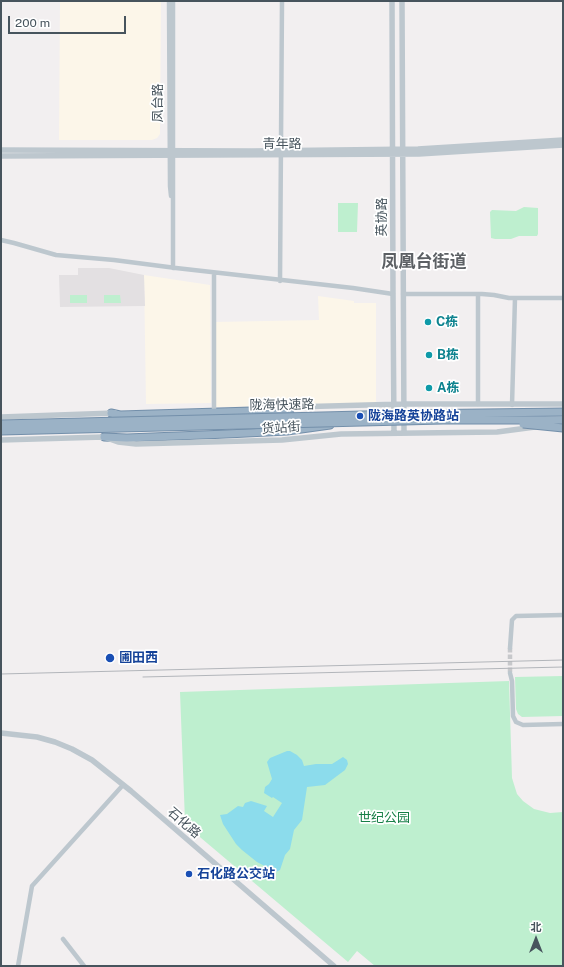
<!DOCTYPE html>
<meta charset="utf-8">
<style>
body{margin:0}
#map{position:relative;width:564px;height:967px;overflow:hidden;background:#f2eff0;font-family:"Public Sans","Noto Sans SC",sans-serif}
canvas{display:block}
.frame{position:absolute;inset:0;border:2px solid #47545d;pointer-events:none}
.north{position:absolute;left:516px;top:919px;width:40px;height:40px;-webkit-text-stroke:3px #fff;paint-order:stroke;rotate:0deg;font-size:11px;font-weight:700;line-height:16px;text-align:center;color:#47545d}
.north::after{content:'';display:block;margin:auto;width:14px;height:18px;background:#47545d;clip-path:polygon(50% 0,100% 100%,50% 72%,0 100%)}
.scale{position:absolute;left:8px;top:16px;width:118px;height:18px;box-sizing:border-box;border:2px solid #47545d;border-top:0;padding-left:5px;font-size:12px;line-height:14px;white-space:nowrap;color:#47545d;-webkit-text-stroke:3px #fff;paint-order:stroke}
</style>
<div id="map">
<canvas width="564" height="967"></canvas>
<div class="frame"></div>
<div class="north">北</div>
<div class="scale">200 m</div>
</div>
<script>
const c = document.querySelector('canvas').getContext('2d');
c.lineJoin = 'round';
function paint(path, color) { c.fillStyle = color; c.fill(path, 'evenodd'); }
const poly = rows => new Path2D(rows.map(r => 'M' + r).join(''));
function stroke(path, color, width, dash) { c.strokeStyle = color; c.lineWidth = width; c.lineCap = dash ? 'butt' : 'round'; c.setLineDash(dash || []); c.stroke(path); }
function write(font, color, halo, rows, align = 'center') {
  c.font = font + ' "Public Sans","Noto Sans SC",sans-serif'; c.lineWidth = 3.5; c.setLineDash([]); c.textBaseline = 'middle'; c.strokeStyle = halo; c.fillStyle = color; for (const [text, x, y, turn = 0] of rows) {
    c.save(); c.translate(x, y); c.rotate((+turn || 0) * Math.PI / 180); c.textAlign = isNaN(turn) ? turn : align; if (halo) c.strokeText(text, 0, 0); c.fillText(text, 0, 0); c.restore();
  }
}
paint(poly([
 [60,1,161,1,160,134,157,138,152,140,59,140],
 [144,275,210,285,211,403,146,404],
 [318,296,354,301,354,303,376,303,376,405,216,407,214,322,319,320]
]), '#fcf6e9');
paint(poly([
 [78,268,109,268,144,275,145,306,60,307,59,275,78,275]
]), '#e3e0e2');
paint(poly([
 [338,203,358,203,357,232,338,232],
 [524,207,538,208,538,234,537,236,519,236,511,239,495,239,491,238,490,212,492,210,516,211],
 [70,295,87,295,87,303,70,303],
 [104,295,120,295,121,303,104,303],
 [563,676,563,716,522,717,518,714,516,709,515,677],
 [509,681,512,778,517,794,523,801,534,809,550,813,563,812,563,966,375,966,357,951,348,962,188,827,185,821,180,692]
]), '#beefcf');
paint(poly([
 [287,751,290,751,297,755,302,760,304,766,316,764,332,764,343,757,347,760,348,764,345,770,325,785,307,787,302,820,294,830,290,849,285,855,280,870,276,872,257,862,242,850,236,844,223,824,220,815,227,814,238,806,243,807,245,803,251,801,267,806,264,811,273,817,282,803,273,797,272,798,264,793,265,787,269,784,272,779,267,762,270,758]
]), '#8cdcec');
stroke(poly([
 [510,648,510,673]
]), '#c7c8cb', 4.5, [4.5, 2]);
const trunk = poly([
 [111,413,120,415,252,411,290,414],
 [104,437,127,438,227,434,287,431,330,425]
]);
stroke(trunk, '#738faa', 9);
stroke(poly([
 [169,1,170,186,171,196],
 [1,240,14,243,56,255,114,260,176,268,353,288,393,294],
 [173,268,173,1],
 [214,273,214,409],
 [280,281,282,1],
 [403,294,482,294,494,295,509,298,563,298],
 [478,294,478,404],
 [512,405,515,298],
 [510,648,512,620,516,616,563,615],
 [510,673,512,681,513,716,516,722,523,725,563,724],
 [63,939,84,966],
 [18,966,32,886,123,785]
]), '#bdc7ce', 4.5);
stroke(poly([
 [392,1,393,294,394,433],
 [402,1,404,433],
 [1,150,252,151,418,149,563,140],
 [1,156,419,154,563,145],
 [255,408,404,404,563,404],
 [1,417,115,413],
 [551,425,563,424],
 [1,440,104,437,118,442,136,444,282,440,341,434,497,432,535,427],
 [1,733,37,737,55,742,72,749,92,760,131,791,334,966]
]), '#bdc7ce', 5.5);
stroke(trunk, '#9bb2c6', 7);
stroke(poly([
 [1,674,563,660],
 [143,677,563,667]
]), '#b2b5ba', 1);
const trunkBridge = poly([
 [1,424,402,414,563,412],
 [523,424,563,428],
 [1,431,443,420,563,420]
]);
stroke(trunkBridge, '#738faa', 9, []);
stroke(trunkBridge, '#9bb2c6', 7);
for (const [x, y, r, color] of [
 [428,322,4,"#0f9aa8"],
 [429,355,4,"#0f9aa8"],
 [429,388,4,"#0f9aa8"],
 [360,416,4,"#1a4fb4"],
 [110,658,5,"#1a4fb4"],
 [189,874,4,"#1a4fb4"]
]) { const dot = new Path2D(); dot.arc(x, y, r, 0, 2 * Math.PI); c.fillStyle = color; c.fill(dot); stroke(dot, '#fff', 1.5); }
write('13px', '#47545d', '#fff', [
 ["凤台路",158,103,-90],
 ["青年路",282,144],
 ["英协路",382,217,-90],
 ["陇海快速路",282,405,-1],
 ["货站街",281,428,-4],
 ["石化路",184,823,41]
]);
write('bold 13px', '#0d838f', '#fff', [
 ["C栋",436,322],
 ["B栋",437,355],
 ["A栋",437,388]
], 'left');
write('bold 13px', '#164399', '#fff', [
 ["陇海路英协路站",368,416],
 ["圃田西",119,658],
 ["石化路公交站",197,874]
], 'left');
write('13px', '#177f47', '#fff', [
 ["世纪公园",384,818]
]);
write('bold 17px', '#5c6064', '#fff', [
 ["凤凰台街道",424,262]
]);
</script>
